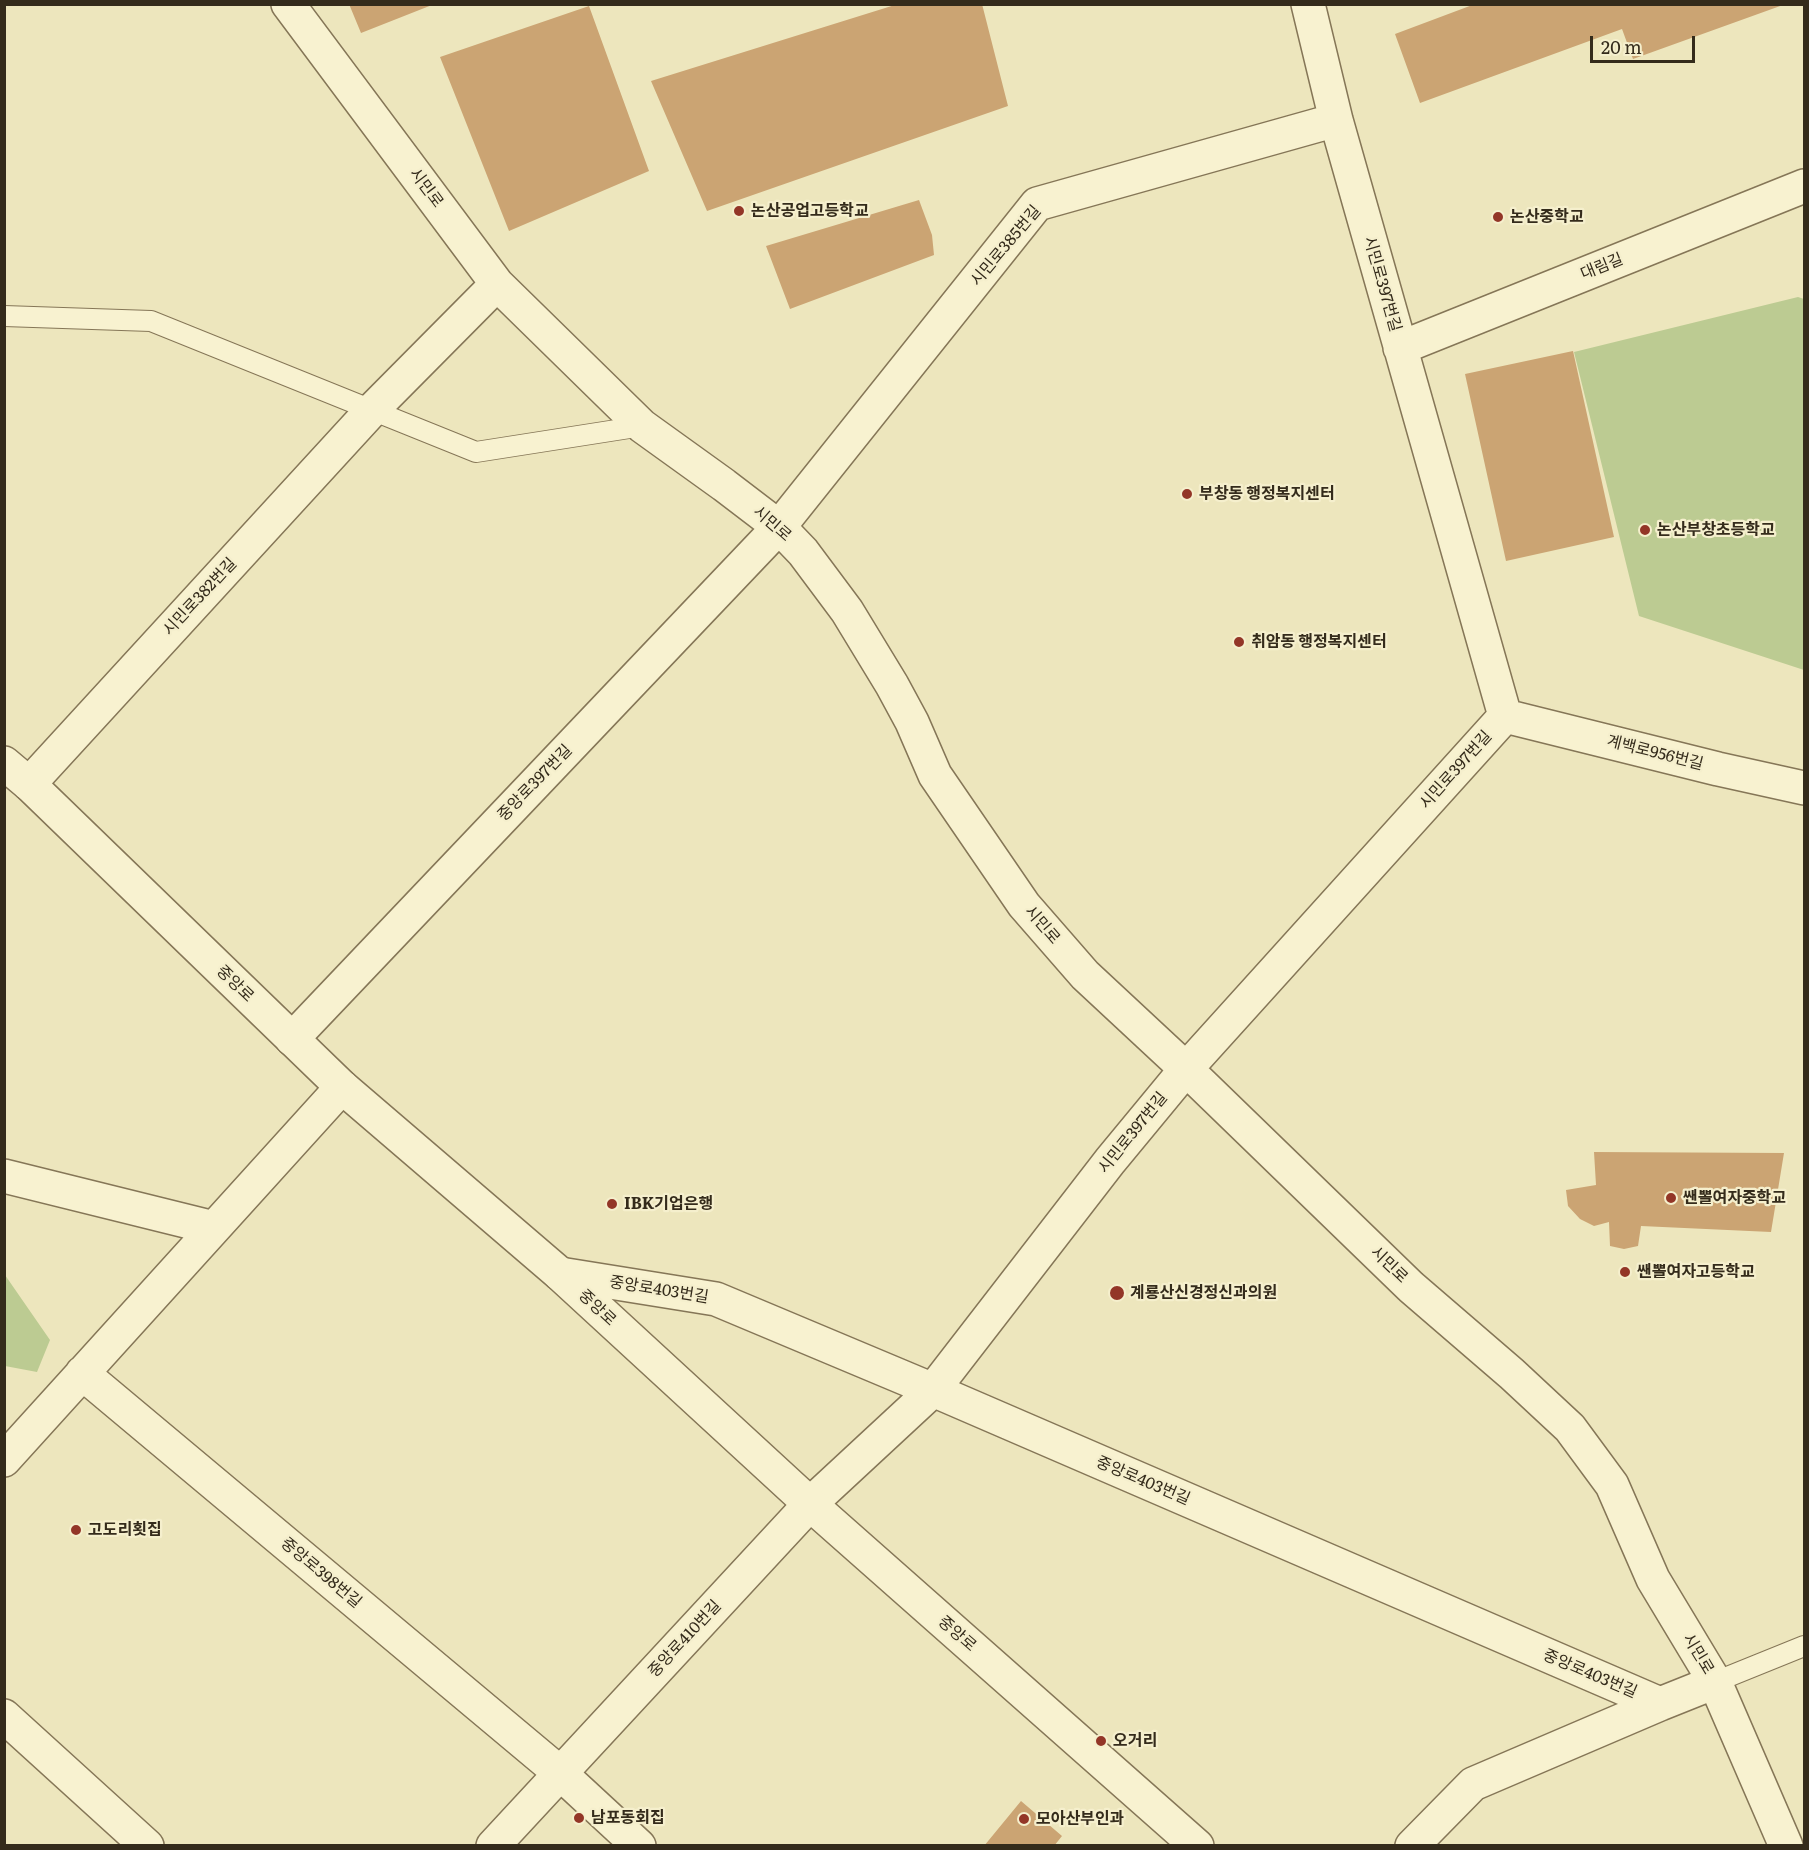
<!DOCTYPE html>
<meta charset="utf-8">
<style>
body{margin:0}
#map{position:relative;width:1809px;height:1850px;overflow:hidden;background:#ede6bd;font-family:Literata,serif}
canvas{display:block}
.frame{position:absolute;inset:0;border:6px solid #342b1b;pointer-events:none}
.scale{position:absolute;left:1590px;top:36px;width:105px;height:27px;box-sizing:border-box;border:3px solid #342b1b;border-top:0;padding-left:8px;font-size:18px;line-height:21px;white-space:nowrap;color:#342b1b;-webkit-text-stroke:4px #f5efcd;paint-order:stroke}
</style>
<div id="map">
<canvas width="1809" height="1850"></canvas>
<div class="frame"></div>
<div class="scale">20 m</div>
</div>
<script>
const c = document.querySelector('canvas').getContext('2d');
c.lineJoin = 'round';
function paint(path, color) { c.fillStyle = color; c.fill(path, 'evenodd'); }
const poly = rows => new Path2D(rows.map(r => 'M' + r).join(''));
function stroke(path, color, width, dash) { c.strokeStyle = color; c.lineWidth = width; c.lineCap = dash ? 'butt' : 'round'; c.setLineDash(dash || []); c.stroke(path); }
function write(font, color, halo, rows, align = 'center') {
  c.font = font + ' Literata,"Noto Sans KR",serif'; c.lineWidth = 4.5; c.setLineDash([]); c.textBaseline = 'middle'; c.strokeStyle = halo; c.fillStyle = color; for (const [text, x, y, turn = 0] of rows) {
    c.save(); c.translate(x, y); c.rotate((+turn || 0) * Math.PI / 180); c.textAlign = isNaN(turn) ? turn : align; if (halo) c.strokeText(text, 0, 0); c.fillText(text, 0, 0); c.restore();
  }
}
paint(poly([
 [1798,297,1804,299,1804,670,1639,616,1574,352],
 [5,1275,50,1340,37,1372,5,1366]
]), '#bccb92');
paint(poly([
 [349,4,432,4,432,5,361,33],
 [898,4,982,4,1008,106,707,211,651,81],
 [1475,4,1783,4,1783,5,1633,59,1622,29,1420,103,1395,34],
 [589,6,649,171,509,231,440,57],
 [919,200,932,235,934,255,790,309,766,246],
 [1573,351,1614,537,1506,561,1465,374],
 [1594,1152,1784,1153,1771,1232,1641,1226,1638,1246,1624,1249,1610,1246,1609,1222,1594,1226,1580,1219,1568,1206,1566,1190,1596,1185],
 [1021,1801,1062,1836,1054,1846,984,1846]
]), '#cba473');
const service = poly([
 [4,316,151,321,476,452,642,426],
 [1715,1682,1804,1646]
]);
const minor = poly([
 [288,4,497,284,642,426,724,485,779,527,803,552,847,611,892,685,912,722,935,775,1024,905,1085,975,1186,1069,1411,1287,1512,1374,1570,1428,1612,1485,1653,1579,1715,1682,1786,1846],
 [1308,4,1336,120,1505,716],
 [1400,348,1804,186],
 [1505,716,1718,769,1804,788],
 [29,784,372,410,497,284],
 [292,1039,779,527,1037,204,1336,120],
 [4,1176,214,1228],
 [560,1274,716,1299,933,1390,1660,1704,1715,1682],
 [82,1373,560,1773,639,1846],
 [4,1460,342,1087],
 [4,1716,147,1846],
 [493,1846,810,1504,933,1390,1110,1161,1186,1069,1505,716],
 [1412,1846,1473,1784,1660,1704]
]);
const tertiary = poly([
 [4,763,29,784,342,1087,560,1274,810,1504,1197,1846]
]);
stroke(service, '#857657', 22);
stroke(minor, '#857657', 36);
stroke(tertiary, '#857657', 36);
stroke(service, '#f8f2d0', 20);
stroke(minor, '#f8f2d0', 33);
stroke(tertiary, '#f8f2d0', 33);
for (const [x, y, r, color] of [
 [739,211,6,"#933627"],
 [1498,217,6,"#933627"],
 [1187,494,6,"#933627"],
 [1645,530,6,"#933627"],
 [1239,642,6,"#933627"],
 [1671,1198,6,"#933627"],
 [612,1204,6,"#933627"],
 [1625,1272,6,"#933627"],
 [1117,1293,8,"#933627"],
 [76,1530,6,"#933627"],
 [1101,1741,6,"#933627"],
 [579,1818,6,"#933627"],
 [1024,1819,6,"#933627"]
]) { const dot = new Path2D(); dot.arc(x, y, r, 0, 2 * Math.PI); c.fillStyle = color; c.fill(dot); stroke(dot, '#f5efcd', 2); }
write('16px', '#342b1b', '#f5efcd', [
 ["시민로",426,188,53],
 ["시민로385번길",1006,246,-50],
 ["대림길",1602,267,-22],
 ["시민로397번길",1382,284,74],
 ["시민로",772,524,41],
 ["시민로382번길",200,597,-47],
 ["계백로956번길",1655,753,14],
 ["시민로397번길",1456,770,-48],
 ["중앙로397번길",535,783,-46],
 ["시민로",1042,925,49],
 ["중앙로",235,984,44],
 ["시민로397번길",1133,1133,-51],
 ["시민로",1389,1265,44],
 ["중앙로403번길",659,1290,9],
 ["중앙로",597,1308,43],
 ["중앙로403번길",1143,1481,23],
 ["중앙로398번길",321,1573,40],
 ["중앙로",957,1634,41],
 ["중앙로410번길",685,1639,-47],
 ["시민로",1698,1654,59],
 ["중앙로403번길",1590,1674,23]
]);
write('bold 16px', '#342b1b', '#f5efcd', [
 ["논산공업고등학교",751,211],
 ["논산중학교",1510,217],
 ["부창동 행정복지센터",1199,494],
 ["논산부창초등학교",1657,530],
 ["취암동 행정복지센터",1251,642],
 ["쌘뽈여자중학교",1683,1198],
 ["IBK기업은행",624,1204],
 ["쌘뽈여자고등학교",1637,1272],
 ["계룡산신경정신과의원",1130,1293],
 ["고도리횟집",88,1530],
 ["오거리",1113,1741],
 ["남포동회집",591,1818],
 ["모아산부인과",1036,1819]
], 'left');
</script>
